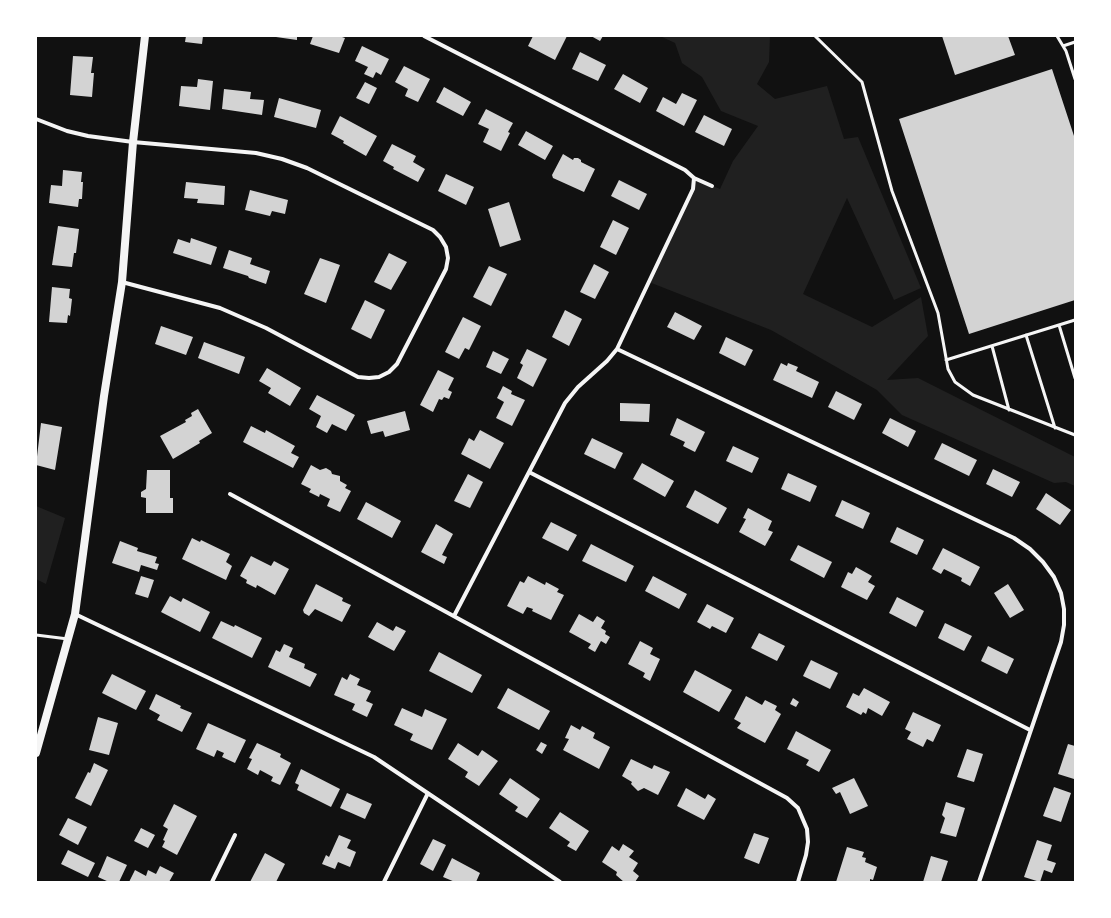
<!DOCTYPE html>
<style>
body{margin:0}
#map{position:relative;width:1111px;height:918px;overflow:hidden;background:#111;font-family:Roboto,sans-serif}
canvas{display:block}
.frame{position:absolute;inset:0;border:37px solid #fff;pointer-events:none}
</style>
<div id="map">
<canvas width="1111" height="918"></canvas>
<div class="frame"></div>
</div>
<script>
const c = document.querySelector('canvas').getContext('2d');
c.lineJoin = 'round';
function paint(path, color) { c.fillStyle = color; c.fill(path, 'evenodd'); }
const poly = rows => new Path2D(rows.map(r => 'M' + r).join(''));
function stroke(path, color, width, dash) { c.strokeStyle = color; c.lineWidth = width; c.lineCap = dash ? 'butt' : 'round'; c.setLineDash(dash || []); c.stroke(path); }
paint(poly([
 [660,36,770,36,769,62,757,84,775,99,827,86,844,139,858,137,921,288,894,300,847,198,803,294,872,327,921,297,928,336,887,380,918,378,1075,457,1075,486,1066,482,1054,483,902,415,877,390,771,330,649,282,693,189,694,178,720,189,733,161,758,126,721,111,702,77,682,63,675,43],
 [36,506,65,518,46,584,36,579]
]), '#202020');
paint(poly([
 [186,36,203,36,202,44,185,42],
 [269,36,297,36,297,40],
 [313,36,339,36,345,38,339,53,310,44],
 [533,36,567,36,555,60,528,46],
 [591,36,603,36,600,41],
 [942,36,1008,36,1015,55,955,75],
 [362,46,389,59,381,75,376,72,373,78,364,74,368,67,355,61],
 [580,52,606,65,598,81,572,69],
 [73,56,93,57,91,73,94,73,92,97,70,95],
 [404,66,430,79,418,102,405,96,408,89,395,82],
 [1052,69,1075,139,1075,300,969,334,899,119],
 [623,74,648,88,640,103,614,89],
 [198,79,213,81,210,110,179,106,181,86,197,87],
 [365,82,377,88,369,104,356,98],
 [444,87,471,102,463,116,436,102],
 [224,89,251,92,250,99,264,100,262,115,222,109],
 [682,93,697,100,684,126,656,111,663,97,676,104],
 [279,98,321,110,316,128,274,117],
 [486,109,513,123,508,132,510,133,501,151,483,142,489,129,478,124],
 [704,115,732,129,724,146,695,132],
 [340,116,377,136,366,156,343,143,344,141,331,134],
 [526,131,553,146,545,160,518,145],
 [392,144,416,156,413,162,425,169,418,182,393,169,394,167,383,161],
 [563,154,573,160,574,158,578,158,581,160,581,162,595,169,584,192,553,178,552,175],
 [63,170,82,172,81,182,83,182,82,199,79,199,78,207,49,203,51,185,62,186],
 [446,174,474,187,466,205,438,191],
 [619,180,647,194,639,210,611,196],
 [186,182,225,186,224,205,197,203,198,199,184,198],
 [250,190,288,200,285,214,272,211,270,216,245,210],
 [509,202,521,240,500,247,488,209],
 [613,220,629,228,616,255,600,247],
 [58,226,79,229,76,253,74,253,72,267,52,265],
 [191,238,217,247,211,265,173,253,178,239,190,243],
 [229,250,252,258,250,264,270,271,266,284,249,278,248,276,223,268],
 [389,253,407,262,391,290,374,282],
 [320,258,340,265,326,303,304,294],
 [594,264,609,272,595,299,580,292],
 [489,266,507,274,491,306,473,297],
 [52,287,70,289,69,298,72,299,70,316,68,315,67,323,49,322],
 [365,300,385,310,371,339,351,329],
 [565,310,582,319,569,346,552,337],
 [675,312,702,326,694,340,667,327],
 [463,317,481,326,469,350,465,348,459,359,445,352],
 [161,326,193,337,186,355,155,344],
 [726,337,753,350,745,366,719,353],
 [204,342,245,357,239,374,198,358],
 [527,349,547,359,533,387,517,378,523,365,520,363],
 [493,351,509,359,501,374,486,367],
 [781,363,787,366,788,363,798,367,796,371,819,382,812,398,773,380],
 [267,368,301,388,290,406,268,393,271,388,259,381],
 [438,370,454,378,448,390,452,392,449,399,444,397,442,400,439,399,433,412,420,405],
 [503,386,512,391,511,394,525,400,512,426,496,418,504,402,497,398],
 [836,391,862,404,854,420,828,407],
 [317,395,355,415,346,431,332,424,327,433,316,427,321,416,309,409],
 [620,403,650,404,649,422,620,421],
 [198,409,212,433,199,441,200,443,173,459,160,436,186,422,185,420,192,416,191,413],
 [405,411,410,430,385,437,383,431,371,434,367,421],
 [677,418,705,432,695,452,683,446,685,442,670,435],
 [890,418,916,431,908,447,882,433],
 [41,423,62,427,55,470,36,465],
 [251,426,265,433,266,430,295,446,291,453,299,457,293,468,243,442],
 [480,430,504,443,490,469,461,454,469,438,474,441],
 [592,438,623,453,615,469,584,454],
 [942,443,977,460,969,476,934,459],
 [733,446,759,458,752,473,726,461],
 [642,463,674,481,665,497,633,479],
 [311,465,320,470,326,468,331,471,332,474,340,476,340,481,347,485,345,488,351,491,340,512,327,506,330,499,320,494,319,497,309,492,311,489,301,484],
 [993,469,1020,482,1012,497,986,484],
 [147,470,170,470,170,498,173,498,173,513,146,513,146,498,141,497,141,492,146,489],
 [788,473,817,486,810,502,781,489],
 [468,474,483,482,470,508,454,501],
 [695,490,727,508,718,524,686,507],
 [1046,493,1071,510,1060,525,1036,509],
 [842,500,870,513,863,529,835,516],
 [366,502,401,521,392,538,357,519],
 [748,508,772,521,768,530,773,532,765,546,739,532,746,519,743,518],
 [551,522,577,535,568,551,542,538],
 [436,524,453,534,442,555,447,557,444,564,421,552],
 [897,527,924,540,917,555,890,542],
 [192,538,200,542,201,540,230,554,226,562,232,566,226,580,182,559],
 [120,541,138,548,137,551,157,557,155,563,159,564,157,570,141,565,139,572,112,563],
 [591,544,634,566,626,582,582,561],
 [798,545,832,562,824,578,790,560],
 [943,548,980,567,970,586,961,581,962,578,944,569,941,574,932,569],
 [251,556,271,566,274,561,289,569,275,595,257,585,256,588,246,583,247,580,240,576],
 [856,567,872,576,868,582,875,586,867,600,841,587,848,572,852,574],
 [141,576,154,580,148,598,135,594],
 [528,576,545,585,546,582,559,589,557,592,564,595,551,620,532,611,533,609,527,607,523,614,507,606,520,581,524,583],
 [653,576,687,594,679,609,645,591],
 [316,584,343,598,342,601,351,605,342,622,315,609,309,616,304,613,303,610],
 [1008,584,1024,610,1010,618,994,593],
 [170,596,181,602,183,598,210,612,200,632,161,612],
 [897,597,924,611,916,627,889,613],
 [707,604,734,618,726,633,712,626,710,629,697,622],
 [579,614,593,622,597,616,605,621,601,628,606,631,605,634,610,637,606,644,601,641,595,652,588,648,591,644,569,632],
 [221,621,234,627,235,625,262,638,252,658,212,638],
 [377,622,393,631,396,626,406,631,394,651,368,637],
 [945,623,972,636,964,651,938,638],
 [759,633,785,646,777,661,751,648],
 [640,641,653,648,650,654,660,659,650,681,643,677,645,673,628,664],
 [284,644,293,648,289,657,305,664,304,668,317,674,310,687,268,667,276,650,280,652],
 [988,646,1014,659,1007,674,981,661],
 [439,652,482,675,472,693,429,671],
 [811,660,838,673,830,689,803,676],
 [695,670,732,690,719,712,683,692],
 [112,674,146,691,136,710,102,693],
 [350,674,360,679,357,685,371,691,366,701,373,704,367,717,352,710,355,704,334,695,342,677,347,680],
 [508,688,550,711,539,730,497,708],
 [864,688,890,702,882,716,868,708,866,714,863,712,861,715,846,707,853,693,859,696],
 [156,694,181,706,180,708,192,713,182,732,157,720,160,715,149,709],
 [746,696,762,705,765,700,777,706,775,710,781,714,765,743,737,728,741,723,734,719],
 [793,698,799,702,796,707,790,704],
 [402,708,422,717,425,709,447,719,432,750,410,740,413,734,394,725],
 [913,712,941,725,933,742,927,739,923,747,907,739,911,732,905,729],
 [98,717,118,723,109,755,89,750],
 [208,723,246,740,235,763,222,757,224,753,217,750,214,757,196,749],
 [571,725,580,730,582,726,595,733,593,738,610,747,599,769,563,750,569,739,565,738],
 [796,731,831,750,819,772,806,765,809,760,787,749],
 [541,742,547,745,542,754,536,750],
 [257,743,281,754,280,757,291,763,280,785,271,781,273,777,260,770,258,775,247,769,252,759,249,758],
 [458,743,478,756,482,750,498,761,479,786,465,777,468,772,448,759],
 [1068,744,1075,746,1074,779,1058,774],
 [967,749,983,754,974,782,957,777],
 [631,759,652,769,654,765,670,772,658,795,644,788,638,791,631,784,632,782,622,776],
 [94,763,108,770,91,806,75,798,88,772,90,773],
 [301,769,340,789,331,807,297,790,299,785,295,783],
 [510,778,540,799,527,818,515,811,518,807,499,794],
 [854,778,868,806,850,814,840,792,836,794,832,788],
 [1054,787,1071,793,1061,822,1043,816],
 [686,788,705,799,708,794,716,799,704,820,677,806],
 [347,793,372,804,365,819,340,808],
 [946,802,965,808,956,837,940,833,945,818,942,815],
 [174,804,197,816,177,855,162,847,165,841,163,840,168,829,163,826],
 [560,812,589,831,576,851,567,846,570,842,549,828],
 [68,818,87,827,78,845,59,835],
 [141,828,155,835,148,848,134,841],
 [754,833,769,838,759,864,744,858],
 [339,835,351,840,347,848,356,852,350,867,338,862,335,869,322,864,326,855,329,857],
 [433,839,446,845,433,871,420,864],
 [1037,840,1052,845,1047,860,1056,863,1052,873,1044,870,1040,882,1024,877],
 [623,844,634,851,629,857,638,863,633,871,639,876,635,882,624,882,616,875,617,872,602,862,612,846,619,851],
 [847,847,864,852,862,857,866,858,865,862,877,867,873,880,870,879,870,882,836,882],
 [68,850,95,863,88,877,61,864],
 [265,853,285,864,276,882,250,882],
 [107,856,127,865,119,882,109,882,98,877],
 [931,856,948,861,941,882,923,882],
 [452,858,480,873,476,882,455,882,443,877],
 [160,866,174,873,169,882,129,882,135,870,146,876,148,870,156,874]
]), '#d3d3d3');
stroke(poly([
 [815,36,862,82,892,191,938,313,948,369,955,382,973,395,1075,435],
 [1057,36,1066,51,1075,79],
 [1063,46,1075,42],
 [1059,325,1075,378],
 [1026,335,1055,428],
 [992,346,1009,410],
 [946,360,1075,320],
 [36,635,68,639]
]), '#f5f5f5', 3);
stroke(poly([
 [424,36,685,170,694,178,712,186],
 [36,119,67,131,88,136,133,142,256,153,282,159,307,168,433,230,440,237,446,247,448,258,446,269,397,364,389,372,379,377,369,378,358,377,266,328,220,308,122,282],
 [617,349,1014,538,1030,549,1043,562,1054,577,1061,593,1064,609,1064,625,1061,642,979,882],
 [529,472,1030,730],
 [230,494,787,798,798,808,807,829,808,842,806,855,798,882],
 [75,614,374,757,560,882],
 [454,616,565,403,578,387,607,361,617,349,693,189,694,178],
 [212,882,235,835],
 [384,882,428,793]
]), '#f5f5f5', 4);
stroke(poly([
 [36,753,75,614,104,396,122,282,133,142,145,36]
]), '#f5f5f5', 8);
</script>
